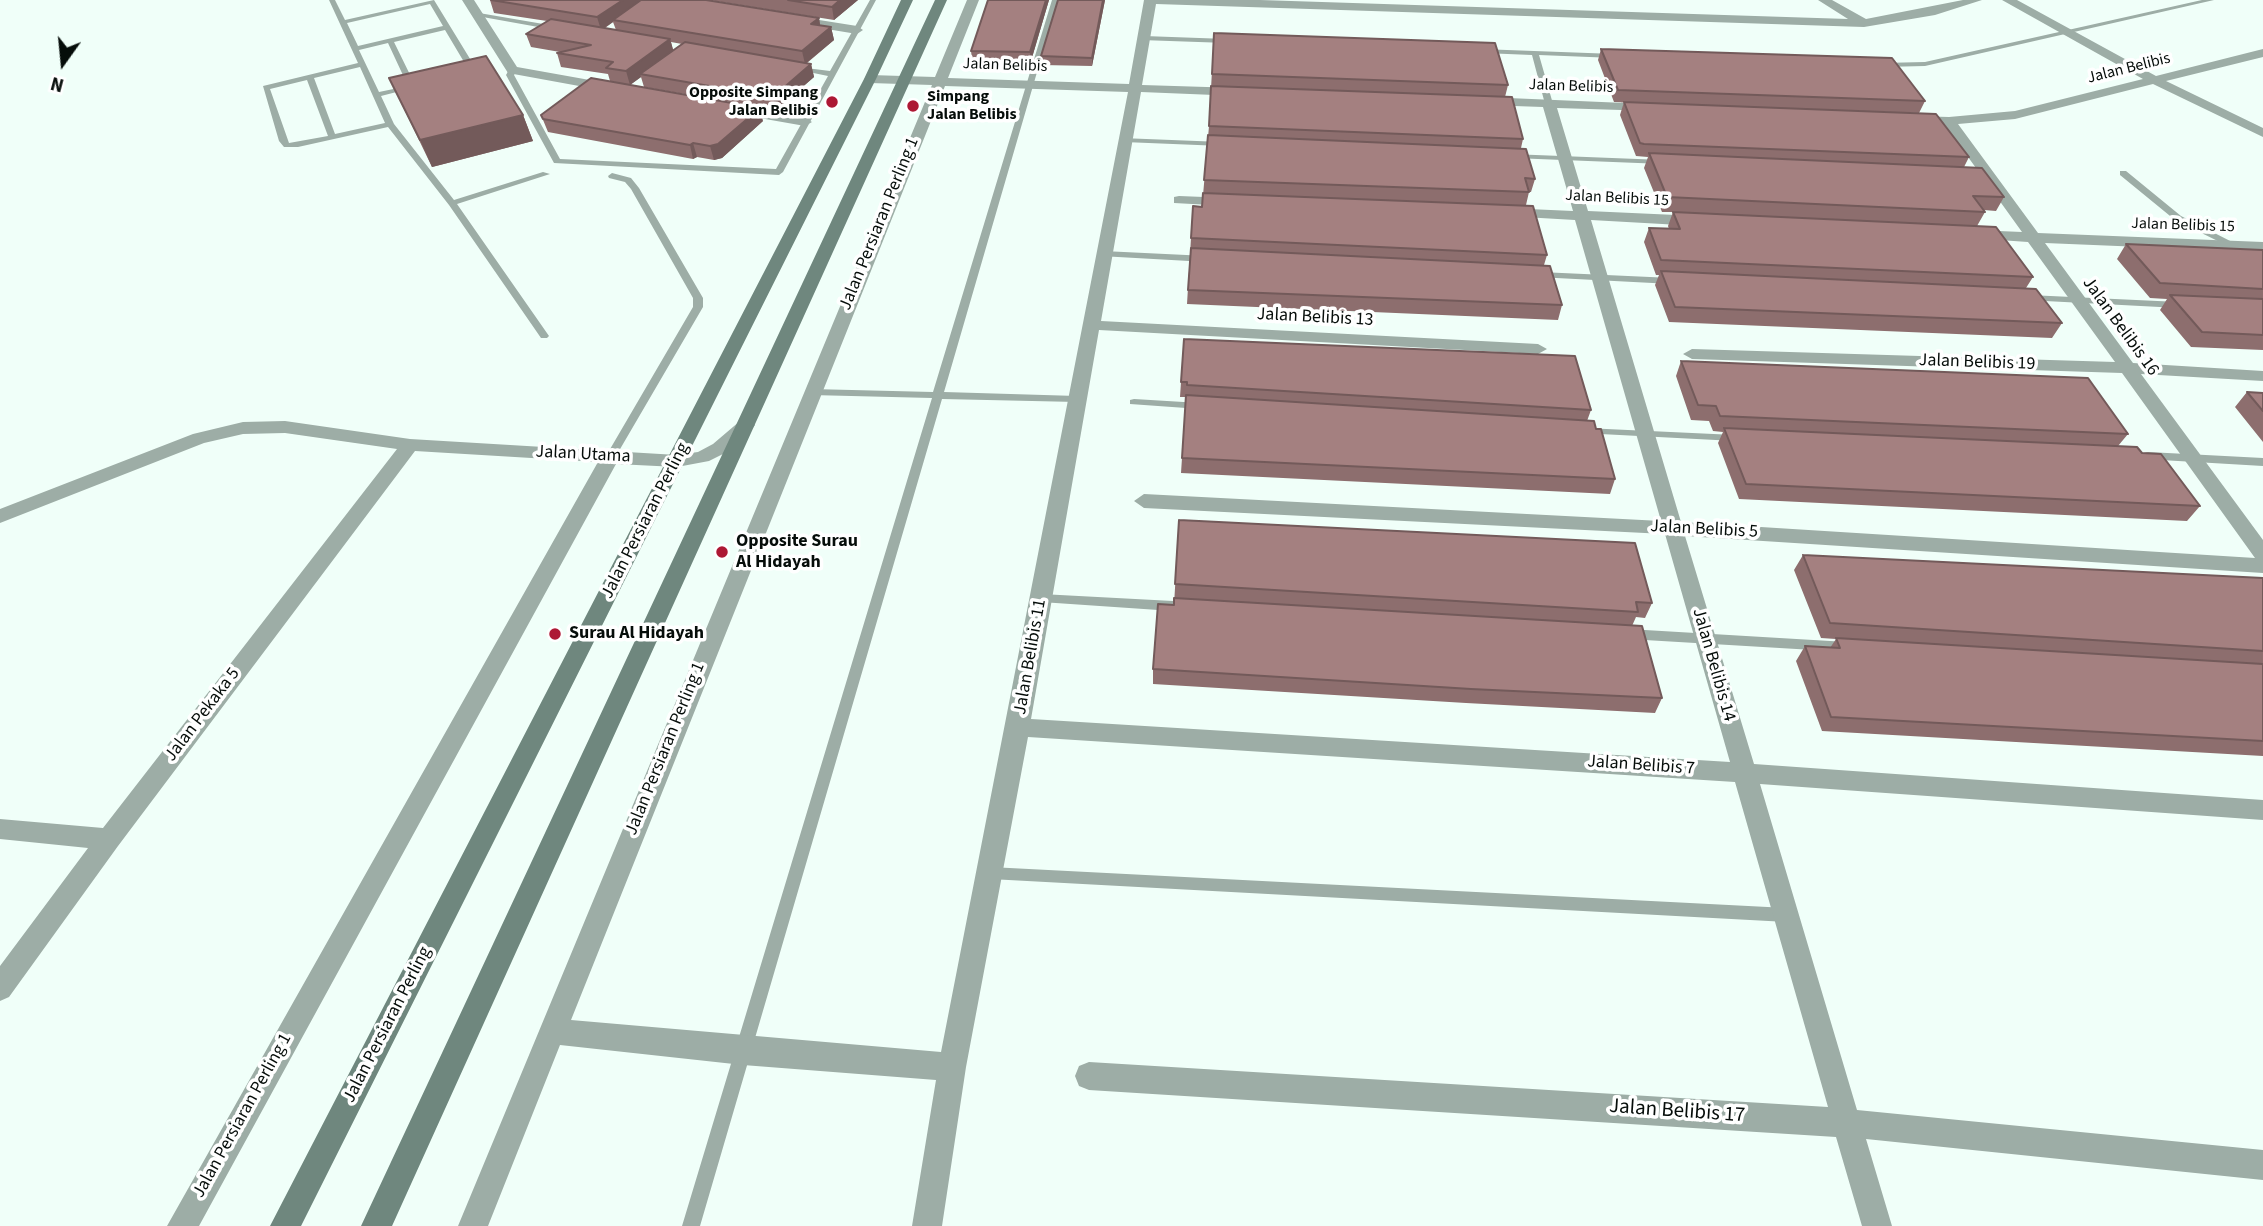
<!DOCTYPE html>
<style>
body{margin:0}
#map{position:relative;width:2263px;height:1226px;overflow:hidden;background:#f0fff9;font-family:"Source Sans 3",sans-serif}
canvas{display:block}
.north{position:absolute;left:28px;top:28px;width:70px;height:70px;-webkit-text-stroke:5px #fff;paint-order:stroke;rotate:195deg;font-size:19px;font-weight:700;line-height:28px;text-align:center;color:#060d0a}
.north::after{content:'';display:block;margin:auto;width:24px;height:32px;background:#060d0a;clip-path:polygon(50% 0,100% 100%,50% 72%,0 100%)}
</style>
<div id="map">
<canvas width="2263" height="1226"></canvas>
<div class="north">N</div>
</div>
<script>
const c = document.querySelector('canvas').getContext('2d');
c.lineJoin = 'round';
const poly = rows => new Path2D(rows.map(r => 'M' + r).join(''));
function paint(path, color) { c.fillStyle = color; c.fill(path, 'evenodd'); }
function stroke(path, color, width, dash) { c.strokeStyle = color; c.lineWidth = width; c.lineCap = dash ? 'butt' : 'round'; c.setLineDash(dash || []); c.stroke(path); }
function write(font, color, halo, rows, align = 'center') {
  c.font = font + ' "Source Sans 3",sans-serif'; c.lineWidth = 7; c.setLineDash([]); c.textBaseline = 'middle'; c.strokeStyle = halo; c.fillStyle = color; for (const [text, x, y, turn = 0] of rows) {
    c.save(); c.translate(x, y); c.rotate((+turn || 0) * Math.PI / 180); c.textAlign = isNaN(turn) ? turn : align; if (halo) c.strokeText(text, 0, 0); c.fillText(text, 0, 0); c.restore();
  }
}
paint(poly([
 [329,0,335,0,345,20,434,0,475,67,468,74,462,74,461,72,467,67,445,30,394,42,416,87,381,96,394,124,454,200,543,172,550,174,457,204,549,336,547,338,541,338,449,205,388,127,298,147,284,147,279,141,263,86,358,63,329,0],
 [430,4,443,26,358,46,347,23,430,4],
 [388,43,408,86,379,92,359,50,388,43],
 [360,67,385,123,335,134,314,78,360,67],
 [307,80,328,136,289,143,270,89,307,80],
 [870,0,876,0,783,172,779,175,554,163,506,75,510,68,517,70,514,75,560,159,776,169,828,76,794,69,798,67,830,71,870,0],
 [1052,0,1058,0,944,392,1077,396,1082,399,1077,402,942,399,700,1226,682,1226,932,398,811,395,806,392,811,389,933,392,1052,0],
 [2202,0,2214,0,1925,66,1882,67,1878,65,1882,63,1925,62,2202,0],
 [479,13,555,26,559,28,555,30,477,16,477,14,479,13],
 [1144,36,1227,39,1231,41,1227,43,1141,40,1141,36,1144,36],
 [1480,49,1615,54,1619,56,1615,58,1539,55,1553,104,1549,106,1545,104,1532,55,1483,53,1480,53,1480,49],
 [1121,138,1222,142,1226,144,1222,146,1124,142,1120,140,1121,138],
 [1510,154,1663,160,1667,162,1663,164,1513,158,1509,156,1510,154],
 [2120,171,2126,171,2181,216,2240,246,2235,249,2232,248,2175,220,2120,175,2120,171],
 [612,173,631,178,639,188,703,298,703,307,616,456,611,460,606,456,693,307,693,298,631,189,625,182,609,178,608,176,612,173],
 [1103,251,1207,256,1212,259,1207,262,1100,256,1098,254,1103,251],
 [1540,272,1672,278,1677,281,1672,284,1537,277,1535,275,1540,272],
 [2029,295,2179,302,2184,305,2179,308,2026,300,2026,296,2029,295],
 [1134,399,1200,403,1205,406,1200,409,1130,404,1130,400,1134,399],
 [1585,428,1735,435,1740,438,1735,441,1581,433,1580,431,1585,428],
 [2148,452,2263,458,2263,466,2144,459,2143,456,2144,453,2148,452],
 [1041,594,1173,601,1179,606,1173,611,1041,602,1035,598,1041,594],
 [1628,629,1847,642,1851,644,1853,647,1851,650,1847,652,1628,639,1624,637,1622,634,1624,631,1628,629],
 [990,867,1787,908,1792,910,1794,915,1792,920,1787,922,990,879,985,878,983,873,985,868,990,867]
]), '#9dada6');
paint(poly([
 [462,0,474,0,517,67,612,84,619,88,612,92,508,73,462,0],
 [967,0,979,0,948,78,1129,84,1144,0,1260,0,1848,19,1818,0,1832,0,1866,19,1963,0,1982,0,1935,15,1864,27,1156,4,1142,85,1239,88,1246,92,1239,96,1141,92,1101,321,1538,344,1547,349,1538,354,1099,330,1031,719,1730,762,1665,534,1144,508,1134,501,1144,494,1661,521,1575,220,1506,216,1499,212,1506,208,1573,211,1543,107,1485,105,1478,101,1485,97,1648,104,1655,108,1653,111,1557,108,1588,211,1698,216,1706,221,1698,226,1591,220,1681,522,2255,558,2122,373,1692,359,1683,354,1692,349,2115,362,2028,242,1970,238,1970,232,1975,230,2022,232,1945,125,1915,124,1908,120,1915,116,1949,117,2015,111,2143,79,2002,0,2017,0,2156,76,2263,49,2263,57,2166,81,2263,128,2263,137,2153,84,2015,119,1958,124,2038,233,2263,242,2263,252,2045,243,2133,363,2263,371,2263,381,2141,374,2263,540,2263,573,1685,536,1754,764,2263,800,2263,820,1760,784,1857,1110,2263,1150,2263,1180,1866,1139,1892,1226,1862,1226,1836,1137,1089,1090,1079,1086,1075,1076,1079,1066,1089,1062,1828,1107,1735,782,1028,737,966,1067,942,1226,912,1226,936,1080,743,1065,560,1045,488,1226,458,1226,932,85,870,83,864,79,870,75,935,77,967,0],
 [945,86,1128,92,941,1052,571,1020,945,86],
 [794,16,857,26,863,30,857,34,790,23,790,17,794,16],
 [736,106,805,118,812,122,805,126,731,113,729,110,736,106],
 [1179,196,1229,198,1236,202,1229,206,1174,203,1174,197,1179,196],
 [746,419,752,421,755,425,752,429,727,452,709,461,677,467,616,464,199,1226,167,1226,598,462,415,451,118,846,9,997,0,1001,0,966,88,848,0,839,0,819,103,828,397,449,285,433,243,434,204,443,0,523,0,509,193,434,243,422,285,421,410,439,677,455,698,452,713,444,740,421,746,419]
]), '#9dada6');
paint(poly([
 [901,0,913,0,876,79,301,1226,270,1226,864,79,901,0],
 [935,0,947,0,392,1226,361,1226,935,0]
]), '#6f877e');
paint(poly([
 [490,0,819,18,820,25,831,27,834,40,807,63,811,64,814,77,776,110,644,87,641,77,630,85,610,81,608,74,561,67,557,53,560,52,531,47,526,34,547,21,494,13],
 [613,22,616,30,605,28],
 [671,42,682,44,673,50],
 [709,0,858,0,834,20],
 [988,0,1049,0,1031,61,972,59,971,51],
 [1058,0,1105,0,1092,66,1042,65,1041,56],
 [1214,33,1508,85,1505,97,1523,139,1521,148,1535,179,1531,192,1529,192,1526,205,1547,255,1544,265,1562,305,1558,320,1187,304,1191,238,1202,207,1209,126],
 [1601,49,1925,101,1919,113,1614,102,1598,60],
 [389,78,523,115,533,141,432,167],
 [1624,102,1969,157,1964,167,2004,197,1996,211,1984,210,1985,212,1977,226,2033,277,2026,288,2062,323,2052,338,1669,322,1655,285,1659,275,1656,275,1644,242,1649,228,1669,229,1668,226,1673,212,1662,212,1644,168,1648,157,1636,156,1620,115],
 [541,115,763,121,722,158,714,160,697,157,693,159,548,132],
 [2126,244,2263,250,2263,350,2191,347,2160,310,2167,299,2150,298,2117,259],
 [1681,361,2128,434,2118,446,2142,453,2200,506,2187,521,1739,499,1718,443,1723,432,1713,431,1709,421,1691,420,1676,376],
 [1181,382,1591,410,1587,421,1596,429,1615,479,1610,494,1181,473,1186,397,1180,397],
 [2247,392,2263,393,2263,442,2235,407],
 [1179,520,1652,603,1645,618,1636,617,1632,626,1662,698,1655,713,1466,703,1153,684,1153,669,1174,605],
 [1803,555,2263,578,2263,756,1822,731,1796,661,1805,646,1830,648,1836,639,1821,638,1794,570]
]), '#8d6e6e');
paint(poly([
 [623,0,645,0,613,20,613,22,601,30,597,17],
 [840,0,858,0,834,20,832,7],
 [1046,0,1049,0,1031,61,1030,52],
 [1103,0,1105,0,1092,66,1092,58],
 [819,18,821,31,811,24],
 [831,27,834,40,805,64,802,51],
 [670,39,674,53,640,74,641,77,630,85,626,71],
 [811,64,814,77,776,110,773,97],
 [760,108,763,121,722,158,714,160,710,146],
 [523,115,533,141,432,167,420,140],
 [693,143,697,157,693,159,690,145]
]), '#735a5a');
const building = poly([
 [491,0,623,0,597,17,491,0],
 [641,0,706,0,819,18,811,24,831,27,802,51,613,20,641,0],
 [788,0,840,0,832,7,788,0],
 [988,0,1046,0,1030,52,971,51,988,0],
 [1058,0,1103,0,1092,58,1041,56,1058,0],
 [551,19,670,39,626,71,606,68,613,62,557,53,591,45,526,34,551,19],
 [1214,33,1495,43,1508,85,1212,74,1214,33],
 [685,42,811,64,773,97,640,74,685,42],
 [1601,49,1892,58,1925,101,1618,90,1601,49],
 [486,56,523,115,420,140,389,78,486,56],
 [591,78,760,108,718,144,710,146,693,143,690,145,543,119,541,115,591,78],
 [1211,86,1512,97,1523,139,1209,126,1211,86],
 [1624,102,1936,114,1969,157,1644,144,1640,143,1624,102],
 [1208,135,1526,149,1535,179,1525,178,1529,192,1204,180,1208,135],
 [1649,153,1982,168,2004,197,1973,196,1985,212,1667,197,1649,153],
 [1203,193,1533,206,1547,255,1191,238,1193,206,1202,207,1203,193],
 [1673,212,1996,227,2033,277,1661,260,1649,228,1680,229,1673,212],
 [2126,244,2263,250,2263,289,2160,283,2126,244],
 [1191,248,1550,266,1562,305,1188,290,1191,248],
 [1661,271,2036,289,2062,323,1675,307,1661,271],
 [2170,295,2263,299,2263,335,2202,332,2170,295],
 [1184,339,1575,356,1591,410,1187,385,1187,382,1181,382,1184,339],
 [1681,361,2088,378,2128,434,1720,416,1716,406,1698,405,1681,361],
 [2247,392,2263,393,2263,411,2247,392],
 [1186,395,1594,421,1596,429,1601,429,1615,479,1182,458,1186,395],
 [1724,428,2137,447,2142,453,2161,454,2200,506,1746,484,1724,428],
 [1179,520,1635,543,1652,603,1636,602,1638,612,1175,584,1179,520],
 [1803,555,2263,578,2263,651,1830,623,1803,555],
 [1174,598,1642,626,1662,698,1471,689,1153,669,1158,604,1174,605,1174,598],
 [1836,638,2263,664,2263,741,1831,717,1805,646,1840,648,1836,638]
]);
paint(building, '#a48080');
stroke(building, '#735a5a', 2);
for (const [x, y, r, color] of [
 [832,102,7,"#ad1834"],
 [913,106,7,"#ad1834"],
 [722,552,7,"#ad1834"],
 [555,634,7,"#ad1834"]
]) { const dot = new Path2D(); dot.arc(x, y, r, 0, 2 * Math.PI); c.fillStyle = color; c.fill(dot); stroke(dot, '#fff', 2.5); }
write('16px', '#060d0a', '#fff', [
 ["Jalan Belibis",1005,66,2],
 ["Jalan Belibis",2129,69,-14],
 ["Jalan Belibis",1571,87,2],
 ["Jalan Belibis 15",1617,199,3],
 ["Jalan Belibis 15",2183,226,2]
]);
write('bold 16px', '#060d0a', '#fff', [
 ["Opposite Simpang",818,93],
 ["Jalan Belibis",818,111],
 ["Simpang",927,97,"left"],
 ["Jalan Belibis",927,115,"left"]
], 'right');
write('18px', '#060d0a', '#fff', [
 ["Jalan Persiaran Perling 1",880,224,-68],
 ["Jalan Belibis 13",1315,318,3],
 ["Jalan Belibis 16",2120,327,54],
 ["Jalan Belibis 19",1977,363,2],
 ["Jalan Utama",583,455,3],
 ["Jalan Persiaran Perling",646,521,-63],
 ["Jalan Belibis 5",1704,530,3],
 ["Jalan Belibis 11",1031,657,-80],
 ["Jalan Belibis 14",1713,665,74],
 ["Jalan Pekaka 5",203,715,-53],
 ["Jalan Persiaran Perling 1",666,749,-68],
 ["Jalan Belibis 7",1641,766,4],
 ["Jalan Persiaran Perling",388,1025,-63],
 ["Jalan Persiaran Perling 1",243,1116,-61]
]);
write('bold 18px', '#060d0a', '#fff', [
 ["Opposite Surau",736,542],
 ["Al Hidayah",736,563],
 ["Surau Al Hidayah",569,634]
], 'left');
write('21px', '#060d0a', '#fff', [
 ["Jalan Belibis 17",1677,1112,4]
]);
</script>
